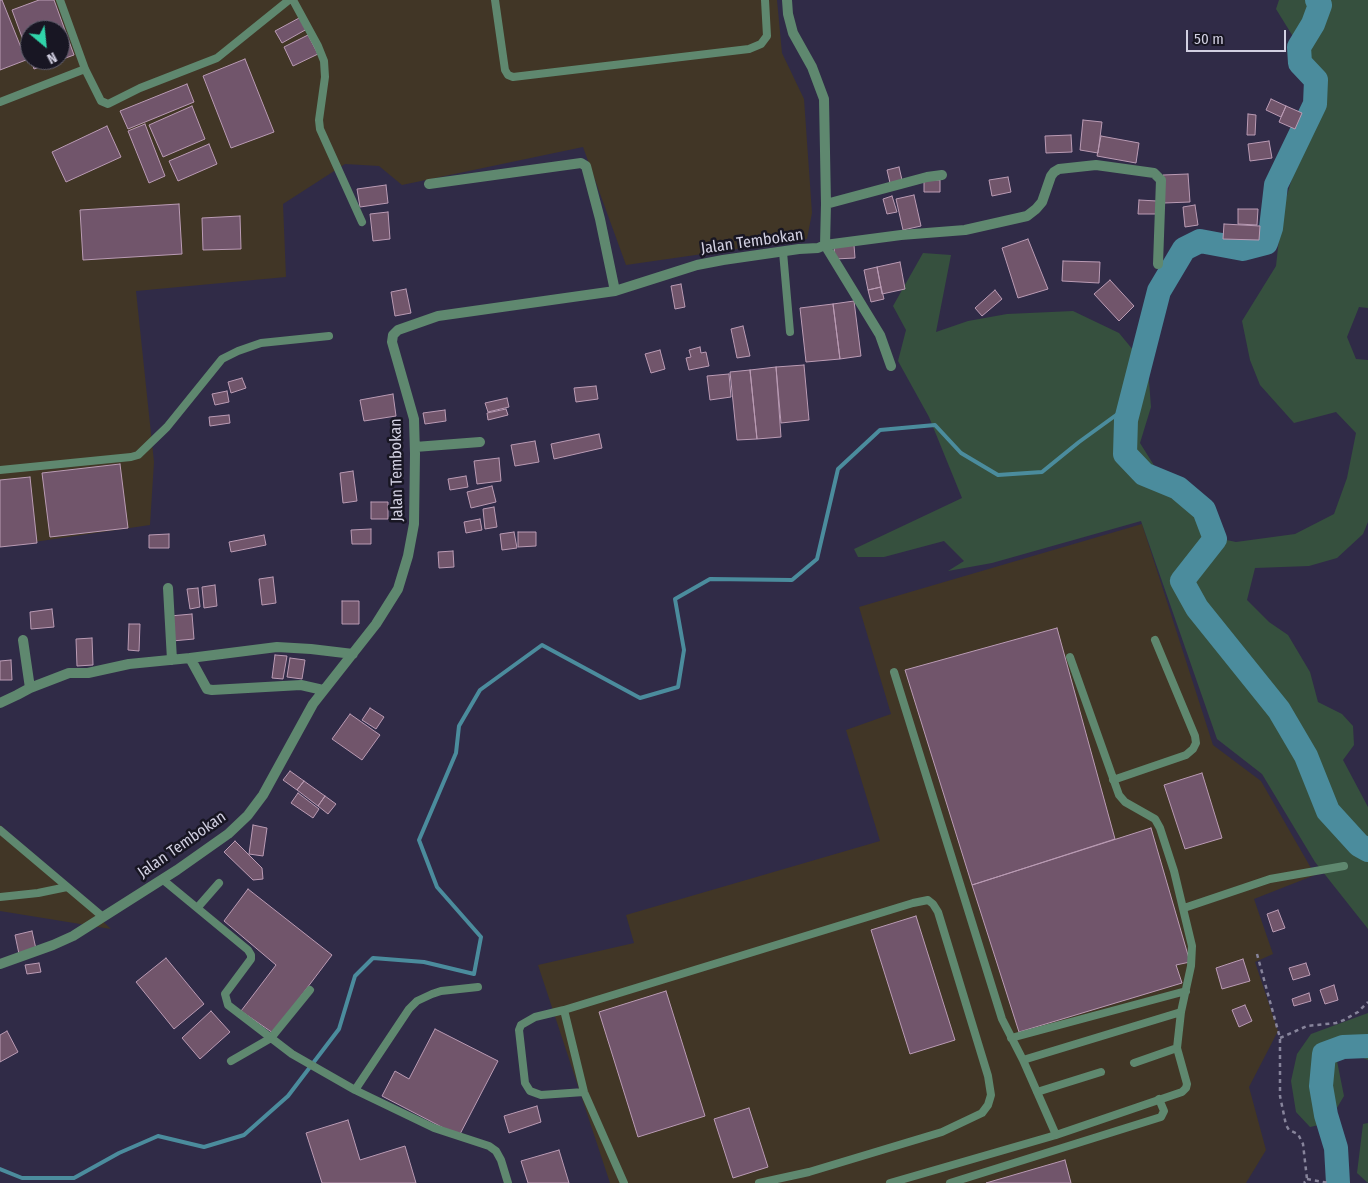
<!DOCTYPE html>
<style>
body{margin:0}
#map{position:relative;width:1368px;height:1183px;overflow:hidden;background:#302b47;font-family:"Fira Sans Condensed",sans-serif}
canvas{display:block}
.north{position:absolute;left:20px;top:20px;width:50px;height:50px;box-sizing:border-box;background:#181623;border:1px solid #62606f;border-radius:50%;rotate:152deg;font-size:14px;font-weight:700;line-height:20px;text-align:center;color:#d2d0e2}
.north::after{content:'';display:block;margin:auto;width:18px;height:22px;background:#30d4aa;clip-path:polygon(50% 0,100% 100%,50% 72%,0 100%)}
.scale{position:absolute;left:1186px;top:30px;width:100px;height:22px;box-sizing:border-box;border:2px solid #d2d0e2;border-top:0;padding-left:6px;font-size:15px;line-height:18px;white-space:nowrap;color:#d2d0e2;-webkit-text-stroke:4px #181623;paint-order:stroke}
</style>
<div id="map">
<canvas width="1368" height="1183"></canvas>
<div class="north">N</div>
<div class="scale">50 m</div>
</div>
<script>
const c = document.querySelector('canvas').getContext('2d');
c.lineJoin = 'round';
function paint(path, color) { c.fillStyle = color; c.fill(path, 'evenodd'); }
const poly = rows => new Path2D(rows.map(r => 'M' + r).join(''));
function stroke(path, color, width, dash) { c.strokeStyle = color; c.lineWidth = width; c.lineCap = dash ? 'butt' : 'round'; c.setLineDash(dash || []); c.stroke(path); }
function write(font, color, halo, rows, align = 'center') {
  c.font = font + ' "Fira Sans Condensed",sans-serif'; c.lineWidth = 5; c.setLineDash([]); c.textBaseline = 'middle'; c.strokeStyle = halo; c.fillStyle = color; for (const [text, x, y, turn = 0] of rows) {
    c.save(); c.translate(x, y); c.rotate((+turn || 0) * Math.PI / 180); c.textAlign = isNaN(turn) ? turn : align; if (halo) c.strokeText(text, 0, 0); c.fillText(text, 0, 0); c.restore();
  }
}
paint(poly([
 [0,0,777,0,782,53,804,99,812,213,807,239,626,265,583,147,402,185,379,166,345,164,283,204,286,277,136,291,154,462,150,525,0,547],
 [30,30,60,30,60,60,30,60],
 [1142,524,1213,745,1261,781,1315,875,1254,899,1273,954,1255,962,1278,1031,1249,1087,1266,1150,1246,1183,610,1183,538,965,634,943,626,915,880,841,846,730,891,714,859,607],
 [0,825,111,929,0,911]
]), '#413626');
paint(poly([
 [1279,0,1368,0,1368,308,1359,307,1347,337,1356,359,1368,360,1368,522,1363,534,1337,558,1309,566,1255,568,1247,600,1269,622,1288,635,1310,672,1318,702,1342,714,1353,726,1354,745,1343,760,1368,807,1368,929,1315,862,1262,774,1217,739,1141,521,992,563,948,571,964,561,944,541,884,557,858,557,854,549,962,498,929,417,898,361,906,330,893,306,923,253,951,255,936,332,968,321,1007,314,1073,311,1119,333,1148,368,1151,407,1140,443,1155,467,1190,485,1206,517,1208,536,1236,542,1295,534,1334,514,1347,478,1356,433,1336,412,1294,423,1260,385,1250,360,1242,321,1276,266,1282,212,1306,131,1309,87,1297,43,1276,9],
 [1368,1013,1368,1060,1351,1053,1337,1061,1344,1096,1328,1123,1310,1127,1296,1112,1291,1081,1297,1054,1311,1034],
 [1368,1123,1368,1183,1357,1173,1363,1124]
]), '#36503e');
stroke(poly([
 [0,1169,22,1178,74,1178,119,1153,158,1136,204,1147,244,1135,288,1096,339,1029,355,976,373,958,424,962,474,974,481,937,437,887,419,840,456,753,459,726,480,690,542,645,640,698,678,687,684,650,675,599,710,579,792,580,817,559,838,469,880,430,935,425,961,453,998,475,1042,472,1079,442,1130,405]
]), '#4b8c9d', 4);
stroke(poly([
 [1317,0,1320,5,1313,24,1299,47,1300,63,1316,80,1315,104,1276,185,1271,228,1266,243,1243,249,1200,241,1184,249,1159,291,1126,420,1125,454,1144,474,1178,488,1204,510,1215,539,1182,581,1197,608,1279,710,1306,756,1328,811,1359,845,1368,850],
 [1338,1183,1336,1148,1326,1115,1321,1086,1324,1054,1343,1047,1368,1046]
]), '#4b8c9d', 24);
const building = poly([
 [0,0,2,0,26,60,0,70,0,0],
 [39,0,54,0,74,55,60,60,60,30,30,30,30,59,12,10,39,0],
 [301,17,307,29,282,43,275,31,301,17],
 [308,35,318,54,293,66,284,47,308,35],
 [245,59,274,132,231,148,203,76,245,59],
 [31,60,59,60,34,69,31,60],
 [187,84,194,102,128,129,120,111,187,84],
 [1271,99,1286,106,1281,117,1266,110,1271,99],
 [192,106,205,139,163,157,149,125,192,106],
 [1286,106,1302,113,1295,129,1279,122,1286,106],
 [1248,114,1256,115,1255,135,1247,135,1248,114],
 [1083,120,1102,122,1098,153,1080,150,1083,120],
 [145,124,165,176,149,183,128,131,145,124],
 [107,126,121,157,66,182,52,152,107,126],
 [1071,135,1072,152,1046,153,1045,136,1071,135],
 [1101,136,1139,143,1136,163,1097,156,1101,136],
 [1269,141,1272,158,1250,161,1248,144,1269,141],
 [209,144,217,164,178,181,169,161,209,144],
 [899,167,902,180,890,183,887,170,899,167],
 [1188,174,1190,202,1164,203,1163,175,1188,174],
 [1008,177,1011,192,992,196,989,180,1008,177],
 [924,180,940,180,940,192,924,192,924,180],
 [386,185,388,203,360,207,357,189,386,185],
 [914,195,921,226,903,230,896,199,914,195],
 [892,196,897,212,887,214,883,199,892,196],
 [1139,200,1157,201,1156,214,1138,214,1139,200],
 [179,204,182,254,83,260,80,210,179,204],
 [1195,205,1198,225,1185,227,1183,207,1195,205],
 [1238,209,1258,209,1257,225,1238,224,1238,209],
 [388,212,390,239,373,241,370,214,388,212],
 [240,216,241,249,203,250,202,218,240,216],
 [1224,224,1260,226,1259,240,1223,239,1224,224],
 [1028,239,1048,289,1018,298,1002,248,1028,239],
 [854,245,855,258,835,259,834,247,854,245],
 [1063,261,1100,262,1099,283,1062,281,1063,261],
 [900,262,905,289,882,294,877,267,900,262],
 [877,267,881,287,868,290,864,270,877,267],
 [1110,280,1134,306,1119,321,1094,294,1110,280],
 [681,284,685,307,675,309,671,286,681,284],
 [881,287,884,299,871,302,868,290,881,287],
 [406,289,411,313,395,316,391,292,406,289],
 [995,290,1002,299,982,316,975,308,995,290],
 [854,301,861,356,840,359,833,304,854,301],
 [833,304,840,359,806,362,800,308,833,304],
 [743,326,750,356,737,358,731,329,743,326],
 [700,347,701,353,706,352,709,366,689,370,686,358,691,357,689,350,700,347],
 [660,350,665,369,651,373,645,354,660,350],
 [804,365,809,420,781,423,776,367,804,365],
 [776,367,781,437,757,439,750,370,776,367],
 [750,370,757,439,737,440,730,372,750,370],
 [729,374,731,397,710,400,707,376,729,374],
 [242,378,246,388,231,393,228,382,242,378],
 [596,386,598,399,576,402,574,388,596,386],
 [227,391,229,402,215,405,212,394,227,391],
 [393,394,396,416,364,421,360,400,393,394],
 [507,398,509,407,488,412,485,403,507,398],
 [506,409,508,415,488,420,487,413,506,409],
 [445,410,446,421,425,424,423,413,445,410],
 [229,415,230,423,210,426,209,417,229,415],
 [599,434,602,448,554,459,551,444,599,434],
 [535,441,539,462,515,466,511,445,535,441],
 [499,458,501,481,477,484,474,461,499,458],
 [120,464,128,528,50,537,42,473,120,464],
 [353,471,357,501,343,503,340,473,353,471],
 [466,476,468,487,450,490,448,479,466,476],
 [30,477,37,543,0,547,0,480,30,477],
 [492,486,496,502,471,508,467,492,492,486],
 [371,502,388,502,388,519,371,519,371,502],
 [494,507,497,527,485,529,483,509,494,507],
 [480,519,482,530,466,533,464,522,480,519],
 [371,529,371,544,352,544,351,530,371,529],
 [514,532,517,548,502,550,500,534,514,532],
 [518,532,536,532,536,546,518,547,518,532],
 [169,534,169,548,149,548,149,535,169,534],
 [264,535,266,545,231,552,229,542,264,535],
 [453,551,454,567,439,568,438,552,453,551],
 [273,577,276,603,262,605,259,579,273,577],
 [215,585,217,606,204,608,202,587,215,585],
 [198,588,200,607,190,609,187,589,198,588],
 [342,601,359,601,359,624,342,624,342,601],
 [52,609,54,627,31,629,30,612,52,609],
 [192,614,194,639,172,641,170,616,192,614],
 [129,624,140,624,139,651,128,650,129,624],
 [1057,628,1115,839,972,885,905,670,1057,628],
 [92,638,93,665,77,666,76,639,92,638],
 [275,655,287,656,283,679,272,678,275,655],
 [290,658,305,660,302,679,287,677,290,658],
 [11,660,12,680,0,680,0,661,11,660],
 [370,708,384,717,376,729,362,720,370,708],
 [350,714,380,735,362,760,332,739,350,714],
 [290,771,304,781,297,790,283,780,290,771],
 [1202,773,1222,838,1185,849,1164,785,1202,773],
 [304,781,325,796,318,806,297,790,304,781],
 [298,793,319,809,313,818,291,803,298,793],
 [325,796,336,804,328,814,318,806,325,796],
 [253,825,267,828,263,856,249,854,253,825],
 [1151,828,1190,962,1176,965,1182,983,1019,1032,972,885,1151,828],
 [235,841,262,868,263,879,253,880,224,852,235,841],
 [248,889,332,955,273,1033,241,1011,276,965,224,921,248,889],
 [1278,910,1285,928,1273,932,1267,914,1278,910],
 [916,916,955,1040,910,1054,871,930,916,916],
 [32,931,36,949,19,954,15,935,32,931],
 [166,958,204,1004,174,1029,136,982,166,958],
 [1243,959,1250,981,1222,989,1216,968,1243,959],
 [39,963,41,972,27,974,25,965,39,963],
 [1306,963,1310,975,1293,980,1289,968,1306,963],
 [1334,985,1338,1000,1325,1004,1320,990,1334,985],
 [666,991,705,1116,638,1137,599,1012,666,991],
 [1309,993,1311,1001,1294,1006,1292,999,1309,993],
 [1245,1005,1252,1021,1239,1027,1232,1010,1245,1005],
 [211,1011,230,1032,200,1059,182,1038,211,1011],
 [435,1029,498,1061,459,1136,382,1096,395,1071,409,1079,435,1029],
 [7,1031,18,1052,0,1062,0,1035,7,1031],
 [537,1106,541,1122,509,1133,504,1116,537,1106],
 [749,1108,768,1167,733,1178,714,1119,749,1108],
 [348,1120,360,1160,405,1146,416,1183,322,1183,306,1133,348,1120],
 [559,1150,569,1183,528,1183,521,1161,559,1150],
 [1065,1160,1071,1183,986,1183,1065,1160]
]);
paint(building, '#71556b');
stroke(building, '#ba9bb4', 1);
stroke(poly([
 [1257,954,1280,1038,1280,1096,1286,1125,1289,1130,1298,1134,1303,1144,1307,1179,1304,1183],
 [1280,1038,1307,1026,1336,1023,1344,1020,1358,1012,1368,1002],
 [1307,1179,1329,1183]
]), '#87849b', 2.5, [4, 4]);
stroke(poly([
 [60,0,85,69,101,101,108,104,140,88,217,58,289,0],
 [293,0,318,46,324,61,325,77,319,120,320,129,362,222],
 [495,0,505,70,508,75,513,77,749,49,761,44,767,36,765,0],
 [0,102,85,69],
 [783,252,790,332],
 [0,470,131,457,138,455,167,427,222,359,238,351,261,343,329,336],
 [894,672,1002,1019,1023,1060,1056,1135],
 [1113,780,1186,755,1193,749,1196,743,1195,736,1155,640],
 [0,830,103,917],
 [162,879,248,950,251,955,251,959,225,994,228,1005,292,1054,355,1090,434,1128,489,1146,496,1151,501,1160,508,1183],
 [0,897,38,893,67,887],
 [198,907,219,883],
 [1184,908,1270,879,1344,866],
 [564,1010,584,1092,624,1183],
 [1011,1038,1186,991],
 [1023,1060,1181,1012],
 [231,1061,271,1038,310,990],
 [1134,1063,1177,1048],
 [355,1090,409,1009,417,1001,432,994,441,991,478,987],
 [584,1092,541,1095,530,1091,525,1083,519,1030,521,1025,535,1017,564,1010,913,903,928,900,933,904,938,912,988,1076,991,1095,988,1105,982,1113,942,1132,809,1172,759,1183],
 [1037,1092,1101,1072],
 [890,1183,1056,1135,1182,1092,1186,1088,1187,1084,1177,1048,1181,1012,1191,966,1192,946,1174,871,1160,828,1155,819,1125,802,1119,795,1070,657],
 [950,1183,1161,1117,1164,1111,1159,1099]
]), '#5f886f', 8);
stroke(poly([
 [787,0,788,14,793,33,812,67,824,99,826,204,825,245],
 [429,184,581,163,586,166,600,219,615,291],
 [826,204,927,177,942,175],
 [825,245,880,335,891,366],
 [415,447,480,442],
 [168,588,172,660],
 [23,640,30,688],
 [190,658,277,647,311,649,353,654],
 [0,703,17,695,30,688,69,673,88,673,129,664,190,658,207,689,212,690,301,685,323,690],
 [0,964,53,945,73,936,177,870,228,834,248,815,263,795,313,704,376,624,398,589,408,556,414,524,415,454,414,419,392,342,393,335,398,330,438,316,615,291,697,265,723,260,799,249,818,248,825,245,901,235,965,230,1027,216,1036,209,1042,202,1051,176,1054,172,1059,169,1096,165,1154,173,1161,180,1158,264]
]), '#5f886f', 10);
write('16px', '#d2d0e2', '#181623', [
 ["Jalan Tembokan",752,242,-8],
 ["Jalan Tembokan",397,470,-91],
 ["Jalan Tembokan",182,845,-35]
]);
</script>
